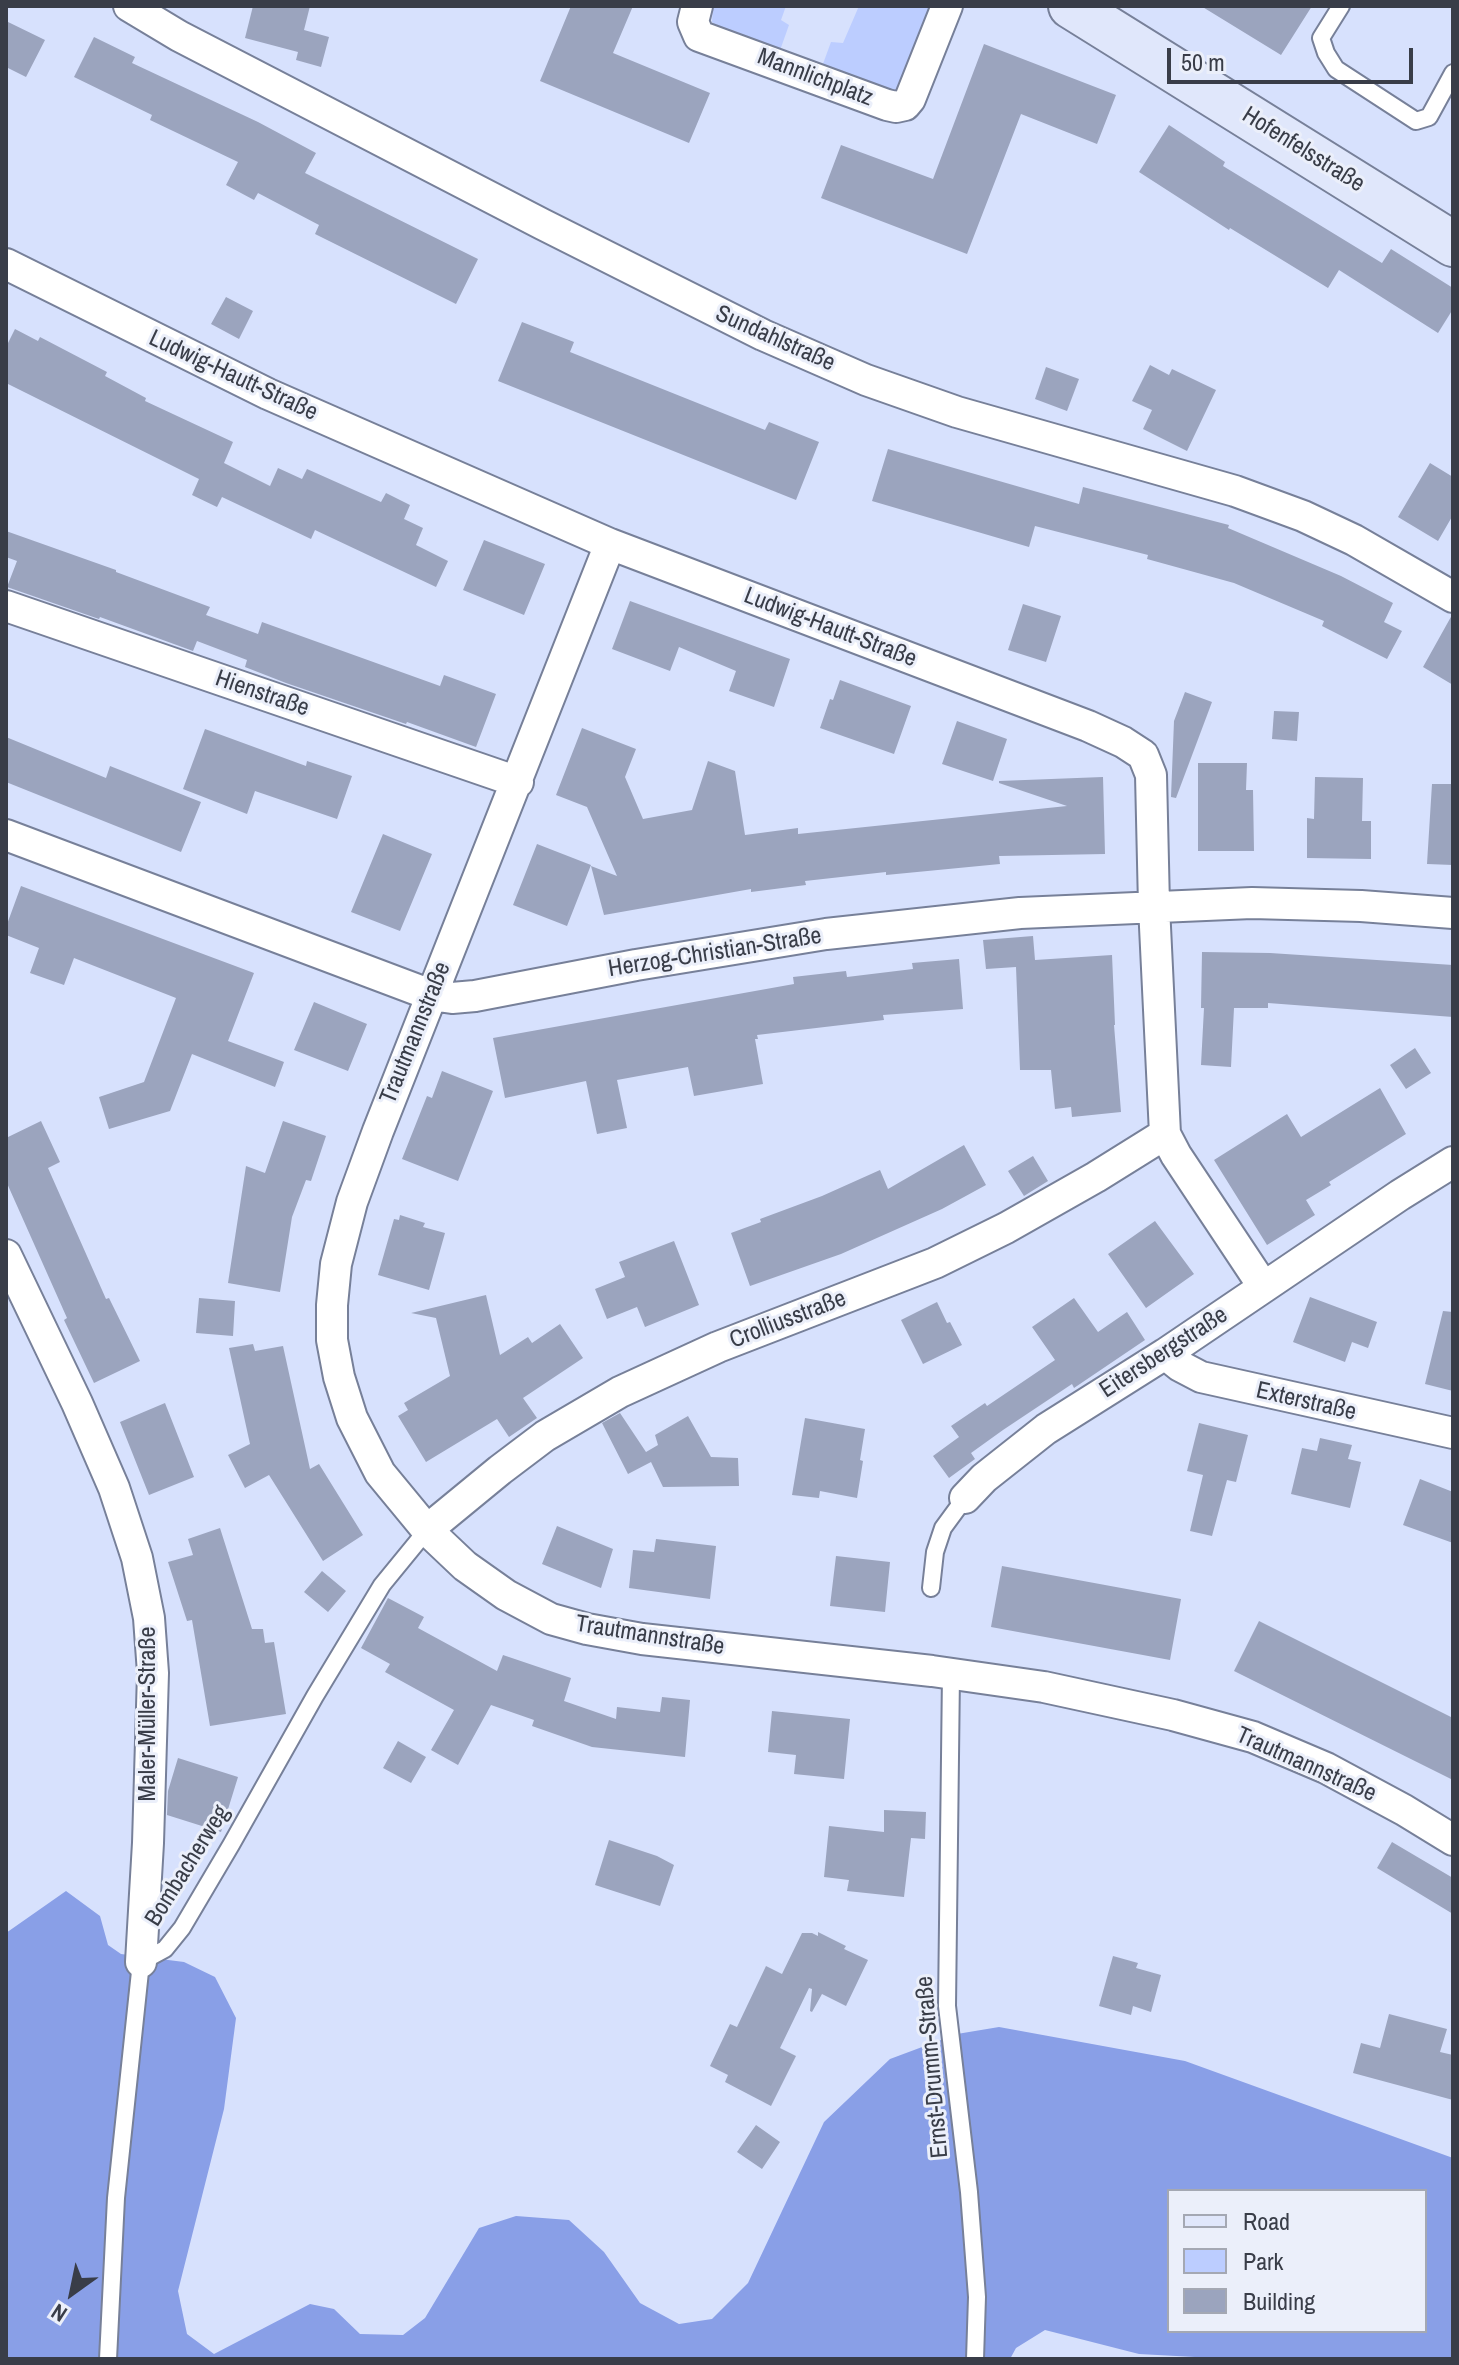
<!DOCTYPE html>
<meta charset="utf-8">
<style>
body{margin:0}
#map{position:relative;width:1459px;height:2365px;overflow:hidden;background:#d7e1fd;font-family:"Archivo Narrow",sans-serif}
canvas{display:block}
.frame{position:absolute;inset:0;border:8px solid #393d48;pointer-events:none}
.legend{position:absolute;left:1167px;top:2189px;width:260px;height:144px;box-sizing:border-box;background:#ebeffa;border:2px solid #a4a8b3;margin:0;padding:10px 14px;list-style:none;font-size:24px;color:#393d48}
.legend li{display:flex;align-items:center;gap:16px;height:40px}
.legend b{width:40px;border:2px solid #a4a8b3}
.north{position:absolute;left:32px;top:2253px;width:80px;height:80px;-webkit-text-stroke:6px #ebeffa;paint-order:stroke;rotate:213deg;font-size:22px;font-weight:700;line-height:32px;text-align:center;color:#393d48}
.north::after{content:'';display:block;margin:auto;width:28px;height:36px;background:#393d48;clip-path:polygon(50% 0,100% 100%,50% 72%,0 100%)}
.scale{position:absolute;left:1167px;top:48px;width:246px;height:36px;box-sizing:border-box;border:4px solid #393d48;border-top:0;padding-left:10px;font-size:24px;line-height:28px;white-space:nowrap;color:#393d48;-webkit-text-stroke:6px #ebeffa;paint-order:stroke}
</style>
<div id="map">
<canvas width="1459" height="2365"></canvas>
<div class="frame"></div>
<ul class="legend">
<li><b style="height:10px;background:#e0e7fb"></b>Road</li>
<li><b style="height:22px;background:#bccdff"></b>Park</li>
<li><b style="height:22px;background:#9ba4be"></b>Building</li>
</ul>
<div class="north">N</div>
<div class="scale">50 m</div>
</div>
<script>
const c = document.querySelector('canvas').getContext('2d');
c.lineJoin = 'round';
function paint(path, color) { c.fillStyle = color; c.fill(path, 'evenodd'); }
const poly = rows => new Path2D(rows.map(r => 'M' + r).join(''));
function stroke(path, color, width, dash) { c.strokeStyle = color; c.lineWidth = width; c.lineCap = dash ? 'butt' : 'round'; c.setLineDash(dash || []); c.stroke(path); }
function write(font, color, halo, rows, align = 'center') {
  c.font = font + ' "Archivo Narrow",sans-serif'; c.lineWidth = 6; c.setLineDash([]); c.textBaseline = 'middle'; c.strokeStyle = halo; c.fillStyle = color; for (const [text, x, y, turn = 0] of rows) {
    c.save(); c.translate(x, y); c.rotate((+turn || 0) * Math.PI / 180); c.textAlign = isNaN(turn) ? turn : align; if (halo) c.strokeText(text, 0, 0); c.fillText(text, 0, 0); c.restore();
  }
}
paint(poly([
 [713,6,786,6,781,20,789,25,778,56,724,33,712,22],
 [859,6,934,6,904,85,894,95,820,72,831,42,843,43]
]), '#bccdff');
paint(poly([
 [66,1891,100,1916,108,1945,121,1954,184,1962,215,1977,236,2018,224,2109,178,2291,187,2334,214,2354,310,2304,334,2309,360,2334,403,2335,425,2318,479,2228,516,2216,569,2220,604,2252,640,2303,679,2324,712,2319,748,2283,824,2122,890,2059,957,2034,999,2027,1185,2061,1453,2158,1453,2359,1232,2359,1139,2354,1045,2330,1016,2348,1010,2359,6,2359,6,1933],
 [1169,2191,1425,2191,1425,2331,1169,2331]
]), '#899fe7');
paint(poly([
 [253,6,310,6,304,30,329,37,321,67,296,60,298,52,245,38],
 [571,6,633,6,613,53,710,93,689,143,540,81],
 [1201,6,1312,6,1281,55],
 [6,21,45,40,26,77,6,67],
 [94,37,135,57,132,63,258,122,316,153,305,173,478,259,456,304,315,234,319,225,258,193,254,200,226,185,238,162,150,120,152,115,74,77],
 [984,44,1116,95,1097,144,1021,114,967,254,821,198,841,145,933,179],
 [1169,125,1225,162,1223,166,1382,263,1391,249,1453,288,1453,309,1438,333,1339,270,1328,288,1230,228,1229,230,1139,172],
 [226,297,253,311,239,339,211,324],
 [522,322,574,342,570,352,765,430,769,422,819,442,796,500,498,381],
 [15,329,38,341,40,337,107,372,105,376,146,398,145,401,233,442,224,463,270,486,278,468,302,479,307,469,381,502,386,493,410,505,404,519,423,528,416,545,448,561,436,587,315,530,311,539,222,497,217,507,192,495,199,479,6,383,6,347],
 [1150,365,1169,375,1172,369,1216,390,1187,451,1143,429,1152,410,1132,401],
 [1046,367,1079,379,1067,411,1035,399],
 [888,449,1079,504,1083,487,1229,525,1228,528,1341,576,1393,603,1384,622,1402,631,1387,659,1322,626,1324,621,1234,583,1147,559,1148,555,1035,526,1029,547,872,501],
 [1430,463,1453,477,1453,515,1438,541,1398,517],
 [6,531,116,570,116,572,210,607,206,615,258,634,262,622,440,686,444,675,496,694,476,747,407,722,406,724,286,683,245,667,247,660,197,641,193,651,100,617,99,619,7,587,17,561,6,557],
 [484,540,545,564,524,615,463,590],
 [630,601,790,659,774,707,729,691,736,671,679,647,670,671,612,649],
 [1023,604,1061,616,1046,662,1008,650],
 [1452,615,1453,615,1453,685,1423,667],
 [840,680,911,706,894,754,820,728,830,699,833,700],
 [1185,692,1212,702,1176,798,1171,797,1174,721],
 [1274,711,1299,712,1297,741,1272,739],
 [957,721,1007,739,993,781,942,764],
 [582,728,636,749,625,777,643,819,692,810,708,761,735,771,745,835,798,828,798,834,1067,806,999,783,999,781,1103,777,1105,854,999,856,1000,864,886,875,886,872,805,881,806,885,751,892,751,889,604,915,591,866,617,876,587,807,556,795],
 [205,729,306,766,307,761,352,776,337,819,255,791,247,814,183,789],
 [6,737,106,778,110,766,201,802,181,852,6,782],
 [1198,763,1247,763,1246,790,1253,790,1254,851,1198,851],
 [1315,777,1363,778,1362,821,1371,821,1371,859,1307,858,1307,818,1314,819],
 [1432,784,1453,784,1453,865,1427,864],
 [383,834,432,854,400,931,351,912],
 [537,844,591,865,567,926,513,905],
 [21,886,254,973,228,1041,284,1062,275,1087,192,1054,170,1111,109,1129,99,1097,144,1082,176,998,74,958,64,985,30,973,39,948,6,935,6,927],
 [1033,936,1035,960,1112,955,1115,1025,1114,1025,1121,1112,1072,1117,1071,1107,1055,1109,1051,1070,1020,1070,1016,967,986,969,983,940],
 [1202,952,1270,953,1453,965,1453,1017,1268,1003,1268,1008,1234,1008,1231,1067,1201,1065,1204,1008,1201,1008],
 [959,959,963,1009,883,1015,884,1020,757,1035,758,1039,755,1039,763,1084,694,1096,688,1067,617,1080,627,1128,597,1134,586,1081,505,1098,493,1038,794,984,793,977,846,971,847,977,913,969,912,963],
 [314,1002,367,1024,348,1071,294,1050],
 [1415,1048,1431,1073,1406,1089,1390,1065],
 [442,1071,493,1091,458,1181,402,1159,427,1096,432,1098],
 [1380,1088,1406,1134,1329,1182,1331,1185,1306,1200,1315,1215,1267,1245,1214,1160,1287,1114,1301,1137],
 [41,1121,60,1162,48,1168,106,1299,109,1298,140,1361,94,1383,64,1320,67,1318,6,1181,6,1138],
 [283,1121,326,1136,311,1181,306,1180,292,1217,280,1292,228,1283,246,1166,265,1173],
 [964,1145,986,1185,942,1209,841,1254,750,1286,731,1233,761,1222,760,1219,822,1196,880,1170,888,1189],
 [1033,1156,1048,1181,1024,1196,1008,1171],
 [400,1215,425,1223,423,1227,445,1233,429,1290,378,1275,394,1219,399,1220],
 [1155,1221,1194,1274,1146,1308,1108,1254],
 [674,1241,699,1305,645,1327,637,1307,607,1319,595,1289,625,1277,619,1262],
 [486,1295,500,1355,528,1337,532,1343,560,1324,583,1358,523,1398,537,1418,509,1437,497,1419,426,1462,398,1416,408,1410,404,1403,450,1376,436,1318,411,1313],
 [1310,1297,1377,1322,1368,1348,1352,1342,1345,1362,1293,1342],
 [199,1298,235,1301,233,1336,196,1333],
 [1074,1298,1098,1332,1127,1312,1145,1340,1074,1388,1072,1384,1003,1430,971,1453,975,1459,949,1478,933,1456,959,1437,951,1426,985,1403,987,1406,1055,1360,1032,1327],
 [937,1302,947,1323,950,1322,962,1345,923,1364,901,1320],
 [1443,1311,1453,1312,1453,1391,1425,1384],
 [253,1344,255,1351,283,1346,310,1469,319,1464,363,1535,323,1561,269,1475,245,1488,228,1455,250,1444,229,1348],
 [165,1403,194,1477,149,1495,120,1422],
 [620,1413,646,1452,658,1445,655,1435,688,1416,711,1457,738,1458,739,1486,663,1487,651,1462,628,1474,602,1423],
 [805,1418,865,1429,860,1460,863,1461,857,1498,820,1491,819,1498,792,1495],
 [1199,1423,1248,1435,1236,1482,1227,1480,1212,1536,1190,1531,1203,1475,1187,1471],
 [1320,1438,1352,1445,1348,1459,1361,1462,1350,1508,1291,1494,1302,1448,1317,1451],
 [1420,1479,1453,1492,1453,1543,1403,1525],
 [557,1526,613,1549,601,1588,542,1564],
 [220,1528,252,1629,263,1629,265,1643,274,1642,286,1714,210,1726,192,1620,187,1621,168,1562,193,1555,188,1539],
 [656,1539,716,1546,710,1599,629,1588,633,1550,654,1552],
 [836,1556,890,1562,885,1612,830,1606],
 [1002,1566,1181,1599,1170,1660,991,1627],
 [322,1571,346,1591,328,1612,304,1592],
 [388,1598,424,1617,418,1628,497,1671,503,1655,571,1678,564,1701,616,1719,617,1707,660,1712,662,1697,690,1700,685,1757,592,1747,532,1726,534,1720,491,1705,458,1765,431,1750,454,1710,385,1672,390,1664,361,1648],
 [1259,1621,1453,1718,1453,1780,1234,1671],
 [772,1711,850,1719,844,1779,794,1774,796,1755,768,1752],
 [398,1741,426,1757,411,1783,383,1768],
 [178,1758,238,1777,221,1832,167,1815,168,1791],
 [884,1810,926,1812,925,1839,911,1838,904,1897,847,1891,849,1880,824,1877,829,1826,884,1832],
 [609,1840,657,1856,674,1865,660,1906,595,1885],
 [1392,1842,1453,1878,1453,1914,1377,1868],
 [818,1932,846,1946,844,1949,868,1960,846,2006,822,1994,812,2012,810,2011,812,1989,809,1988,780,2048,796,2056,771,2106,725,2082,728,2075,710,2066,730,2024,737,2027,766,1966,782,1974,802,1933,812,1933,818,1936],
 [1113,1956,1138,1963,1136,1968,1161,1975,1151,2012,1133,2006,1131,2015,1099,2006],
 [1389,2014,1447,2029,1440,2052,1453,2055,1453,2100,1353,2073,1361,2043,1380,2048],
 [756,2125,780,2142,762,2169,737,2152]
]), '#9ba4be');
const lane = poly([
 [1341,6,1321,38,1326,53,1336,69,1416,121,1429,117,1453,73],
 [931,1588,935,1552,943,1528,965,1498],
 [951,1674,947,2006,969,2192,977,2297,975,2359],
 [108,2359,116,2198,141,1962,165,1949,182,1928,231,1845,315,1696,382,1585,427,1530]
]);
const street = poly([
 [129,6,179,36,542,224,763,335,866,380,957,412,1235,491,1303,516,1354,540,1453,597],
 [697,6,693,22,699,36,887,105,896,107,905,105,910,99,947,6],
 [6,264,268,394,610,544,1088,726,1123,742,1143,755,1151,775,1154,906,1165,1134,1176,1155,1263,1286],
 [610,544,378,1131,352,1202,336,1264,332,1305,332,1340,339,1377,352,1418,380,1473,427,1530,465,1566,506,1595,551,1619,587,1629,642,1639,932,1671,1044,1687,1173,1715,1253,1737,1326,1768,1404,1810,1453,1840],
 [6,606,518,782],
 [6,835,431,995,452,998,475,996,636,965,826,934,1020,913,1252,903,1361,906,1453,913],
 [6,1255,77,1403,114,1488,137,1558,149,1618,153,1673,148,1843,141,1962],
 [1165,1354,1180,1366,1201,1377,1453,1433],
 [965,1498,984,1478,1046,1429,1165,1354,1400,1195,1453,1162],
 [427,1530,500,1470,545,1436,620,1392,718,1347,935,1263,1006,1228,1096,1177,1165,1134]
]);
const secondary = poly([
 [1071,6,1453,244]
]);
stroke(lane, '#778099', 20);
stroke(street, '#778099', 34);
stroke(secondary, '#778099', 48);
stroke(lane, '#fff', 16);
stroke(street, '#fff', 30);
stroke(secondary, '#e0e7fb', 44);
write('24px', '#393d48', '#ebeffa', [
 ["Mannlichplatz",815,78,21],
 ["Hofenfelsstraße",1303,150,32],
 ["Sundahlstraße",775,339,24],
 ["Ludwig-Hautt-Straße",233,376,25],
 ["Ludwig-Hautt-Straße",830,628,21],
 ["Hienstraße",262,694,19],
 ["Herzog-Christian-Straße",715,953,-9],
 ["Trautmannstraße",416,1033,-68],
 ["Crolliusstraße",788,1320,-21],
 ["Eitersbergstraße",1164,1353,-33],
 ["Exterstraße",1306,1402,13],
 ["Trautmannstraße",650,1636,9],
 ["Maler-Müller-Straße",149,1714,-90],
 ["Trautmannstraße",1306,1765,24],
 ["Bombacherweg",188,1866,-58],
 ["Ernst-Drumm-Straße",933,2067,-95]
]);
</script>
